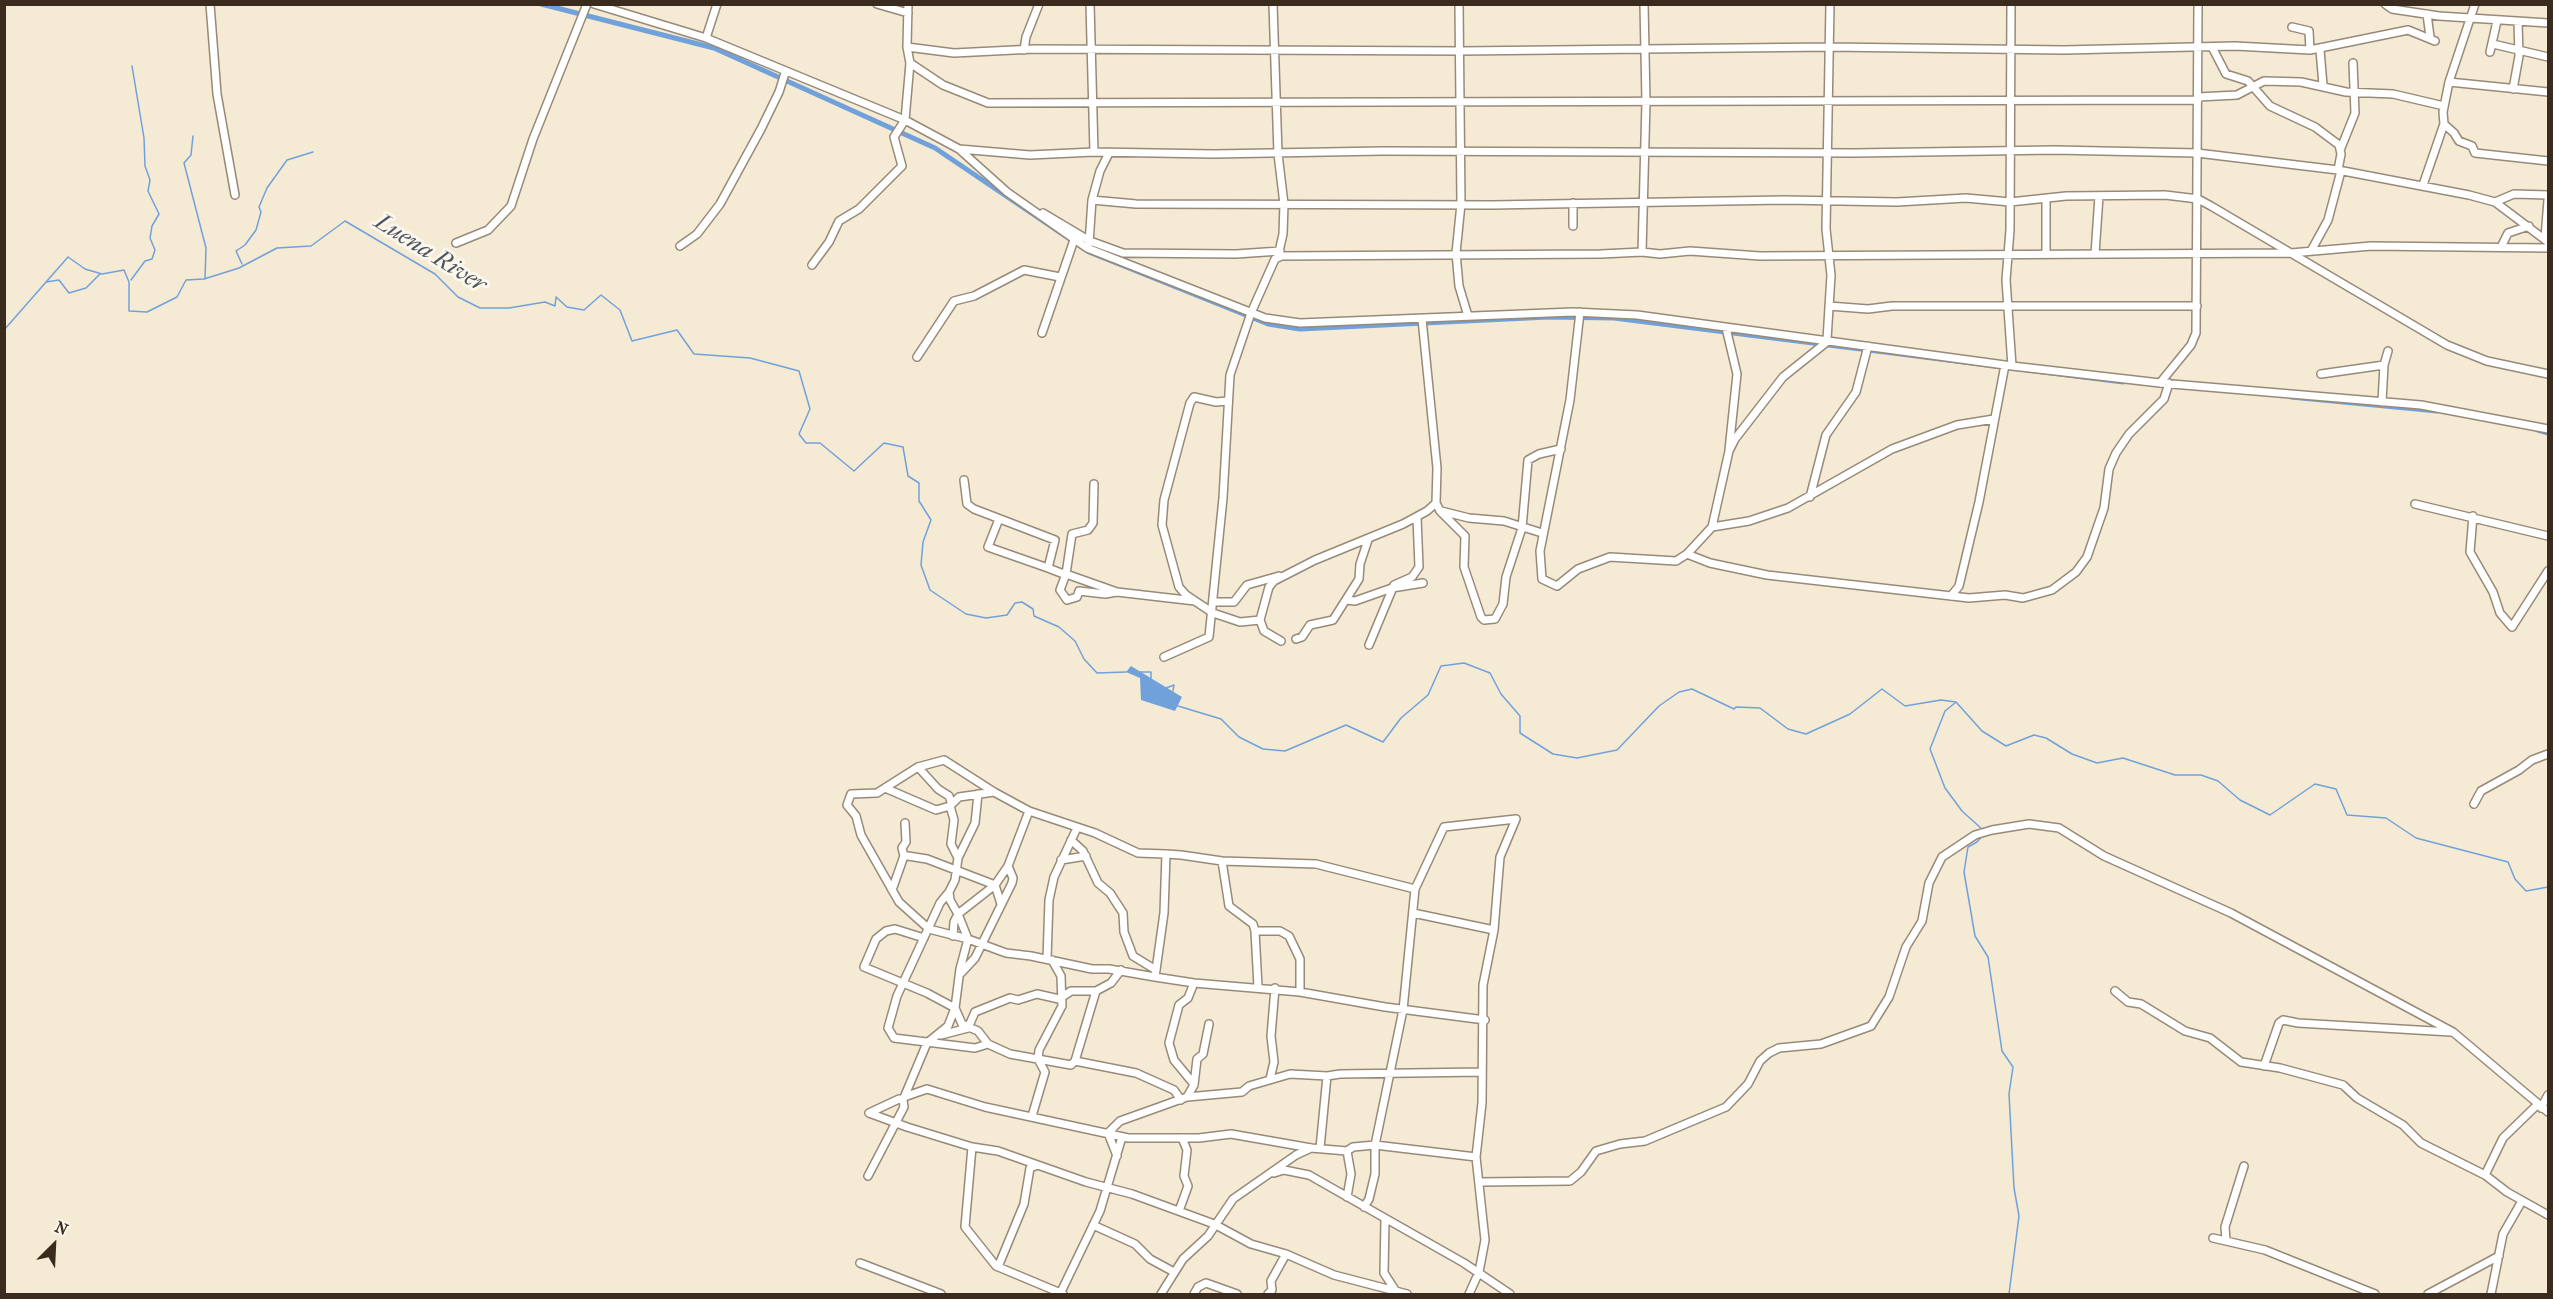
<!DOCTYPE html>
<style>
body{margin:0}
#map{position:relative;width:2553px;height:1299px;overflow:hidden;background:#f5ead4;font-family:"IM FELL French Canon",serif}
canvas{display:block}
.frame{position:absolute;inset:0;border:6px solid #3b2a1e;pointer-events:none}
.north{position:absolute;left:24px;top:1215px;width:60px;height:60px;-webkit-text-stroke:4px #fbf7ec;paint-order:stroke;rotate:24deg;font-size:16px;font-weight:700;line-height:24px;text-align:center;color:#3b2a1e}
.north::after{content:'';display:block;margin:auto;width:21px;height:27px;background:#3b2a1e;clip-path:polygon(50% 0,100% 100%,50% 72%,0 100%)}
</style>
<div id="map">
<canvas width="2553" height="1299"></canvas>
<div class="frame"></div>
<div class="north">N</div>
</div>
<script>
const c = document.querySelector('canvas').getContext('2d');
c.lineJoin = 'round';
function paint(path, color) { c.fillStyle = color; c.fill(path, 'evenodd'); }
const poly = rows => new Path2D(rows.map(r => 'M' + r).join(''));
function stroke(path, color, width, dash) { c.strokeStyle = color; c.lineWidth = width; c.lineCap = dash ? 'butt' : 'round'; c.setLineDash(dash || []); c.stroke(path); }
function write(font, color, halo, rows, align = 'center') {
  c.font = font + ' "IM FELL French Canon",serif'; c.lineWidth = 6; c.setLineDash([]); c.textBaseline = 'middle'; c.strokeStyle = halo; c.fillStyle = color; for (const [text, x, y, turn = 0] of rows) {
    c.save(); c.translate(x, y); c.rotate((+turn || 0) * Math.PI / 180); c.textAlign = isNaN(turn) ? turn : align; if (halo) c.strokeText(text, 0, 0); c.fillText(text, 0, 0); c.restore();
  }
}
paint(poly([
 [1131,666,1182,697,1175,711,1141,700,1140,678,1126,672]
]), '#71a1db');
stroke(poly([
 [193,136,191,155,184,163,206,248,205,279],
 [242,264,236,251,245,245,256,230,261,212,259,207,267,188,287,160,313,152],
 [131,280,145,261,152,259,155,250,150,238,152,226,159,214,148,191,150,180,145,166,144,138,132,66],
 [46,282,59,280,69,293,86,288,100,274],
 [4,330,68,257,85,269,102,274,124,270,129,282,129,311,147,312,177,297,186,280,204,279,239,268,277,248,311,246,345,221,435,274,458,297,480,308,509,308,545,302,555,306,556,297,567,307,584,310,601,295,620,310,632,341,677,330,694,354,750,358,799,371,810,409,799,434,806,443,820,443,854,471,884,443,903,447,908,476,919,483,919,501,931,520,923,542,921,565,930,590,966,614,986,618,1007,615,1015,603,1022,602,1033,609,1034,616,1059,627,1075,641,1084,659,1097,673,1126,672],
 [1140,672,1151,672,1151,681],
 [1166,688,1174,685,1173,691],
 [1955,703,1945,711,1930,749,1945,788,1962,811,1983,830],
 [1178,706,1221,719,1239,737,1263,749,1285,751,1346,725,1383,742,1401,718,1428,695,1441,666,1464,663,1490,673,1501,694,1520,716,1520,733,1553,754,1577,758,1617,750,1659,706,1679,692,1692,689,1734,709,1736,707,1760,708,1788,729,1806,734,1850,714,1882,689,1905,706,1941,700,1956,702,1982,731,2006,746,2034,735,2046,738,2072,754,2097,763,2123,758,2175,775,2201,775,2218,781,2240,800,2270,815,2315,784,2336,789,2347,815,2386,818,2416,838,2508,862,2515,879,2526,891,2548,887],
 [1983,835,1977,842,1968,847,1964,872,1975,936,1988,957,2002,1051,2013,1067,2009,1094,2014,1188,2019,1216,2009,1294]
]), '#71a1db', 1.5);
stroke(poly([
 [541,4,714,48,935,148,1089,252,1268,324,1300,329,1549,317,1614,318,2123,382],
 [2291,397,2437,411],
 [2538,430,2548,433]
]), '#71a1db', 5);
const minor = poly([
 [210,4,217,94,235,195],
 [594,4,706,38,905,120,959,149,1007,192,1087,248,1265,318,1300,323,1573,312,1637,315,2012,366],
 [877,4,908,13],
 [1090,4,1094,152],
 [1273,4,1278,154,1284,204,1283,234,1278,256],
 [1459,4,1461,204,1456,253,1459,286,1468,316],
 [2011,4,2010,230,2006,280,2012,366,2160,383,2421,405,2548,429],
 [2385,4,2392,9,2439,16,2548,23],
 [2475,4,2449,82,2443,112,2444,124,2454,133,2459,141,2472,146,2475,153,2548,161],
 [2427,14,2430,37],
 [2292,27,2309,31,2310,50],
 [706,38,717,4],
 [2493,44,2548,57],
 [907,47,954,53,1034,49,1461,51,1829,47,2064,50,2235,46,2310,50,2408,30,2435,41],
 [2212,47,2226,74,2248,81,2270,106,2315,127,2339,145,2341,154,2338,170],
 [1024,50,1026,37,1039,4],
 [2320,50,2323,85],
 [2490,52,2497,21],
 [910,63,943,85,988,103,2198,100],
 [2449,82,2548,92],
 [2513,89,2519,56,2518,22],
 [2198,97,2237,95,2264,81,2301,82,2346,92,2393,94,2444,106],
 [2341,148,2355,113,2353,63],
 [959,149,1030,155,1094,152,1214,154,1383,151,1855,153,2055,150,2197,153,2338,170,2469,195,2495,202,2548,242],
 [2423,185,2444,124],
 [1092,200,1136,204,1492,205,1784,200,1897,202,1966,198,2010,202,2066,196,2165,195,2198,199,2211,206,2447,345,2487,361,2548,374],
 [2495,202,2514,194,2548,195],
 [1043,213,1090,241,1123,253,1236,254,1280,251],
 [1573,226,1573,203],
 [2545,238,2548,200],
 [456,243,488,230,511,206,533,139,587,4],
 [1089,243,1092,200,1100,171,1109,153],
 [680,246,697,234,720,204,761,129,779,92,785,73],
 [2501,247,2508,233,2529,226],
 [2311,251,2328,220,2341,171],
 [1642,252,1646,102,1644,4],
 [2046,254,2046,199],
 [2095,254,2099,196],
 [812,265,829,242,839,221,859,209,902,166,894,137,905,120,910,63,907,47,908,4],
 [1829,306,1868,309,1892,306,2197,306],
 [1580,312,1570,400,1540,551,1542,579,1557,586,1578,569,1610,557,1676,561,1687,554,1712,527,1729,451,1735,439,1783,377,1828,341],
 [1726,328,1737,374,1729,450],
 [1042,333,1074,240],
 [1827,340,1831,275,1826,229,1830,4],
 [917,357,954,301,974,296,1024,270,1060,277],
 [2321,374,2384,365],
 [2160,383,2191,345,2196,333,2198,4],
 [1228,401,1216,402,1194,397,1190,403,1164,500,1162,525,1179,587,1186,595,1213,613,1240,622,1260,620],
 [2382,402,2384,365,2388,351],
 [964,480,967,504,974,509,1055,540,1048,568,988,547,999,519],
 [1810,497,1826,435,1856,392,1868,346],
 [1436,503,1440,511,1465,536,1464,567,1481,617,1484,620,1495,619,1503,604,1506,577,1522,528,1528,460,1539,454,1561,449],
 [2415,504,2548,536],
 [1441,511,1469,518,1504,521,1542,533],
 [2473,516,2470,552,2493,592,2500,613,2512,627,2548,571],
 [1712,527,1749,521,1788,508,1892,449,1957,425,1994,419],
 [1687,554,1710,563,1767,575,1969,598,2005,595,2023,598,2052,590,2076,572,2087,557,2104,508,2109,469,2116,453,2129,434,2164,399,2169,383],
 [1048,568,1061,573,1066,574,1117,592,1105,594,1079,591,1077,597,1067,600,1060,590,1066,574,1072,534,1088,530,1093,523,1094,484],
 [1117,592,1195,601],
 [1951,596,1959,586,1979,502,2005,365],
 [1346,600,1355,601,1392,588,1423,583],
 [1213,602,1234,602,1247,585,1279,576],
 [1296,639,1302,637,1310,625,1333,620,1359,579,1360,564,1368,540],
 [1281,641,1264,631,1260,620,1269,587,1274,581,1315,560,1403,524,1427,511,1436,503,1437,468,1422,319],
 [1369,645,1394,585,1412,577,1419,567,1417,517],
 [1164,657,1209,637,1223,498,1230,375,1251,313,1275,259,1281,256,1601,254,1642,252,1660,254,1690,251,1760,256,2291,253,2371,246,2548,248],
 [918,767,938,789,949,796,951,802],
 [885,788,936,810,950,806,959,797,994,792],
 [2474,804,2481,791,2519,770,2532,760,2548,754],
 [950,806,954,820,951,844,958,858,955,880,949,892,950,900,958,914,954,922,953,936],
 [1071,840,1083,851,1098,883,1110,893,1123,913,1124,932,1133,956,1156,970],
 [1166,854,1164,913,1155,977,1109,969,1092,969,1031,956,1006,953,968,939,929,929,899,902,861,835,856,816,847,805,851,794,877,793,918,767,944,760,994,792,1029,811,1095,833,1138,853,1166,854,1181,855,1222,861,1316,864,1415,889],
 [904,856,902,848,906,842,905,823],
 [958,858,975,823,978,794],
 [1061,860,1086,856],
 [1222,861,1229,906,1253,924,1255,931,1258,987],
 [892,890,904,856,908,856,927,859,995,885],
 [949,892,940,903,897,996,888,1028,894,1038,975,1048,988,1044,1010,1054,1071,1065,1075,1061,1096,991,1111,983,1121,970],
 [1001,904,995,885,1008,866,1029,811],
 [1413,913,1494,930],
 [1255,931,1280,931,1289,936,1300,959,1300,992],
 [924,938,895,929,886,931,876,939,864,967,927,993,955,1008,962,1024,978,1031,988,1044],
 [1047,959,1049,900,1054,877,1077,828],
 [961,973,975,958,1012,883,1013,878,1008,866],
 [1155,977,1194,983,1300,992,1385,1007,1485,1020],
 [2115,991,2128,1002,2141,1004,2185,1031,2210,1038,2241,1062,2280,1068,2343,1085,2357,1098,2403,1125,2421,1143,2485,1175,2507,1192,2548,1215],
 [941,1035,968,1028,975,1012,1010,998,1018,1000,1037,994,1059,999,1071,991,1096,991],
 [1075,1061,1136,1073,1174,1090,1181,1100],
 [2264,1066,2279,1023,2283,1020,2298,1023,2451,1032],
 [1270,1079,1274,1062,1271,1036,1275,988],
 [1193,1083,1174,1060,1169,1043,1179,1005,1188,998,1194,983],
 [904,1097,927,1089,985,1107,1128,1138,1199,1138,1231,1134,1311,1148,1347,1151,1353,1147,1375,1145,1476,1157],
 [1187,1097,1194,1085,1197,1059,1203,1054,1209,1024],
 [2541,1108,2548,1095],
 [869,1113,907,1127,972,1147,998,1151,1086,1182,1132,1194,1214,1224,1251,1244,1286,1254,1334,1275,1407,1294],
 [869,1113,899,1099,903,1100],
 [1032,1116,1045,1072,1038,1059,1039,1050,1062,1006,1061,976,1052,960],
 [972,1147,965,1227,996,1266,1063,1294],
 [1320,1148,1327,1076],
 [1117,1156,1108,1133,1120,1121,1187,1097,1242,1092,1249,1086,1290,1074,1327,1076,1340,1074,1482,1072],
 [1274,1173,1284,1170,1309,1175,1464,1263,1510,1294],
 [2485,1175,2503,1138,2537,1105],
 [868,1176,904,1107,903,1100,927,1043,948,1026,955,1008,960,969,968,939,958,914,995,885],
 [1480,1182,1570,1181,1581,1172,1596,1151,1620,1144,1645,1141,1726,1107,1748,1084,1760,1061,1769,1053,1779,1048,1821,1044,1871,1026,1889,997,1906,947,1922,921,1929,883,1942,857,1975,835,1992,830,2029,824,2059,828,2104,856,2231,913,2453,1032,2548,1112],
 [1347,1197,1351,1174,1347,1151],
 [1364,1207,1369,1199,1375,1174,1375,1145,1403,1010,1415,889,1444,827,1516,819,1500,857,1494,930,1483,985,1482,1103,1476,1157,1485,1240,1479,1272,1469,1294],
 [1179,1211,1188,1186,1184,1176,1187,1150,1182,1138],
 [1385,1219,1384,1273,1395,1290],
 [1093,1225,1135,1244,1150,1259,1174,1272],
 [2213,1238,2265,1250,2375,1294],
 [2226,1240,2225,1227,2244,1166],
 [860,1263,941,1294],
 [998,1267,1024,1204,1030,1168,1035,1166],
 [1060,1294,1100,1211,1122,1137],
 [1161,1294,1183,1259,1208,1236,1233,1199,1296,1155,1311,1148],
 [1194,1294,1198,1287,1206,1283,1237,1294],
 [1268,1294,1272,1290,1271,1281,1286,1254],
 [2428,1294,2499,1256],
 [2491,1294,2503,1234,2522,1201]
]);
stroke(minor, '#988a79', 10);
stroke(minor, '#fff', 7);
write('italic 24px', '#4e5460', '#fbf7ec', [
 ["Luena River",430,254,32]
]);
</script>
